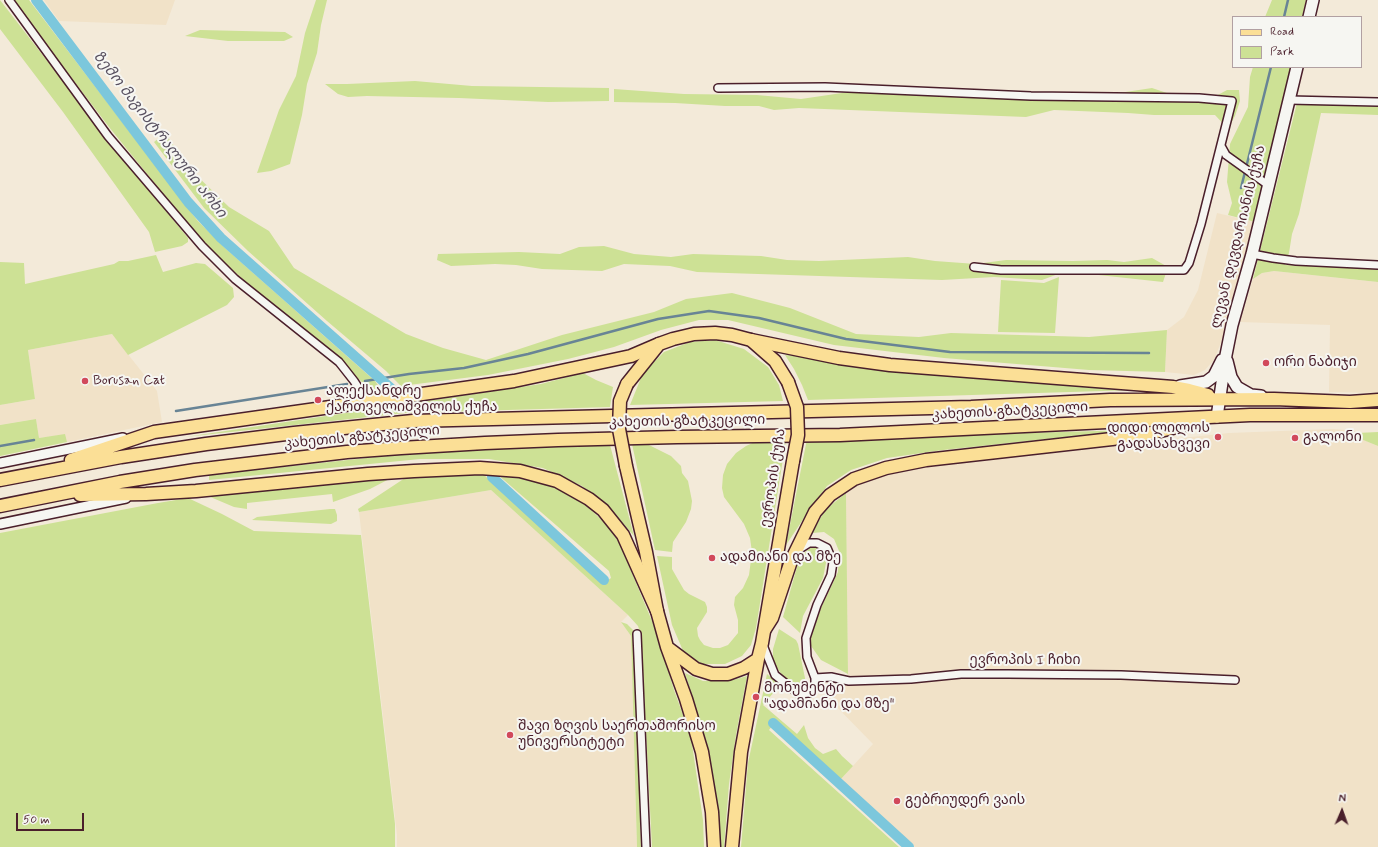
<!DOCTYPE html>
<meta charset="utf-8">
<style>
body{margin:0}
#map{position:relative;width:1378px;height:847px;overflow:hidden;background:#f3ead9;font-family:Mynerve,sans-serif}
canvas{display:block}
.legend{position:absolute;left:1232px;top:16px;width:130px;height:52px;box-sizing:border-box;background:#f6f6f2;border:1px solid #b1a0a2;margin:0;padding:5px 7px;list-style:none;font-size:12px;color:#4a1f2b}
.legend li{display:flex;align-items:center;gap:8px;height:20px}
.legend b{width:20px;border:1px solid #b1a0a2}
.north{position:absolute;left:1322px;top:791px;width:40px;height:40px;-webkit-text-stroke:3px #f6f6f2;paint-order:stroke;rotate:2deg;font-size:11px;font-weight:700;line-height:16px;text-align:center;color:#4a1f2b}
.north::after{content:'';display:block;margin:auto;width:14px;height:18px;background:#4a1f2b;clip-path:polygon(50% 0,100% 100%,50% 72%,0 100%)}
.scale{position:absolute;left:16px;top:813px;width:68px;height:18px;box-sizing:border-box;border:2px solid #4a1f2b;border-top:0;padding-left:5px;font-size:12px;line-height:14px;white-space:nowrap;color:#4a1f2b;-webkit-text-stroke:3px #f6f6f2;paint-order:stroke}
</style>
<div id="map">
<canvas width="1378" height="847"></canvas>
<ul class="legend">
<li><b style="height:5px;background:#fbdf96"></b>Road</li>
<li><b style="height:11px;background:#cde195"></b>Park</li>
</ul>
<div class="north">N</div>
<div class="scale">50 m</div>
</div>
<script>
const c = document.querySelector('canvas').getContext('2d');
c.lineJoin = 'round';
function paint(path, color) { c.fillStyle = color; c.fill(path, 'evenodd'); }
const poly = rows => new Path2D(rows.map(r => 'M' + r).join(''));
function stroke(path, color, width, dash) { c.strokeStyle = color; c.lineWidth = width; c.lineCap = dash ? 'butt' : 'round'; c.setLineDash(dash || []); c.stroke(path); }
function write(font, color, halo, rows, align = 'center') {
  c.font = font + ' Mynerve,"Noto Sans Georgian",sans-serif'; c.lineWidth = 4; c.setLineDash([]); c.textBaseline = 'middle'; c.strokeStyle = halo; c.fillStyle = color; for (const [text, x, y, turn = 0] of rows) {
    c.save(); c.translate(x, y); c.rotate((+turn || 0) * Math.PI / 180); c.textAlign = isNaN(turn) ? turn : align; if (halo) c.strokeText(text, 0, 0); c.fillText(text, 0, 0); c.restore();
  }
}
paint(poly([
 [44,0,175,0,166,25,59,21],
 [1217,213,1255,222,1225,332,1214,360,1205,370,1194,375,1165,372,1167,330,1184,317,1198,290],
 [1274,271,1378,282,1378,393,1329,392,1330,325,1240,322,1253,279,1262,273],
 [112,334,157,391,162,422,67,442,64,435,39,438,36,419,0,425,0,405,35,399,28,350],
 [1333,429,1356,431,1355,436,1378,446,1378,847,915,847,840,780,873,744,828,698,848,674,846,493,844,490,855,484,891,471,964,461,1229,433],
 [491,490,628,615,621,622,631,636,637,847,397,847,397,835,359,512]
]), '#f1e2c8');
paint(poly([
 [0,0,110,142,188,238,188,242,182,246,155,252,149,232,63,112,0,29],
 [12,0,29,0,197,220,225,248,375,381,382,391,374,391,364,384,347,368,259,294,216,255,194,232,109,127],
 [316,0,327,0,321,25,317,53,307,84,302,115,290,164,271,171,257,173,279,110,296,76,305,33],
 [1272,0,1306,0,1302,17,1265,17],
 [200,30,285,32,293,37,284,41,228,41,185,36],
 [1253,67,1291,67,1255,222,1228,215,1232,203,1227,182,1230,144,1248,107,1250,77],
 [415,81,472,86,609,88,609,101,548,102,459,98,367,96,348,97,338,94,325,84,347,84],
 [1152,88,1173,95,1202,96,1216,96,1227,90,1239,90,1240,101,1235,116,1228,129,1215,115,1154,115,1128,113,1054,110,1026,117,799,108,774,110,759,106,725,106,675,103,614,102,614,89,684,94,757,95,801,99,842,93,949,93,970,94,1021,100,1066,101],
 [1297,103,1378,105,1378,115,1321,113,1299,214,1292,234,1289,253,1285,265,1378,269,1378,282,1274,271,1262,273,1253,279],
 [165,133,189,168,229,207,269,231,294,268,406,334,443,348,486,360,562,335,654,312,686,299,732,293,790,308,856,334,919,337,951,333,1089,337,1167,330,1165,372,1089,370,944,358,834,345,728,320,699,320,661,330,614,347,568,359,488,375,401,386,386,371,327,321,248,251,204,208,154,142],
 [604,246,634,254,671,257,693,254,761,256,787,260,819,261,908,257,935,261,976,264,1006,260,1073,261,1107,260,1124,262,1152,258,1168,267,1163,282,1080,273,1061,273,1042,280,994,277,942,280,697,272,670,266,624,264,602,271,542,269,516,265,495,264,451,266,437,260,438,254,519,252,560,254,579,247],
 [156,255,163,272,196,263,205,264,233,288,234,297,227,305,128,355,112,334,28,350,35,399,0,405,0,262,24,263,25,284,114,264,119,261,128,261],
 [1059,277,1055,333,998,332,1001,280,1044,283],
 [715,340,744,349,768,367,779,385,783,401,630,405,643,373,664,352,690,342],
 [785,355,1136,386,1136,390,808,400,802,385,794,369],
 [583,373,596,380,613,387,610,407,405,413,185,437,541,384],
 [36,419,39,438,65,434,67,442,0,456,0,425],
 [1133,430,943,450,887,458,851,470,827,486,804,518,786,545,807,439],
 [1378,432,1378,446,1356,437,1357,433],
 [786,440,756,628,751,645,742,656,725,664,702,664,684,653,672,625,657,556,672,557,672,569,684,590,689,594,705,602,707,607,707,612,697,628,698,636,700,640,704,645,713,648,720,648,728,645,738,633,738,620,734,605,735,597,743,588,749,575,752,552,750,538,744,524,724,497,722,488,723,475,727,464,736,453,746,446,757,441],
 [632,444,647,444,671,456,681,466,682,473,688,481,692,501,691,509,686,522,673,542,672,552,655,550],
 [610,445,634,536,609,507,582,486,543,468,489,459,420,459,209,480,209,475,422,452,519,447],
 [497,474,521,476,548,483,567,491,590,509,606,524,619,542,657,633,674,690,691,737,703,820,704,847,652,847,641,635,638,626,628,615,491,490,359,512,358,509,405,478,433,475,484,475,604,583,611,578,609,571],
 [395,476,370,489,333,502,332,494,247,503,247,509,234,507,208,496],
 [846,493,848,674,821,660,811,646,811,637,821,608,838,572,839,551,834,539,824,532,812,533,825,510],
 [188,498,222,514,254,531,361,535,395,824,395,847,0,847,0,533,158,503],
 [330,509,335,509,337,515,337,521,331,524,252,520,257,517],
 [812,547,820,549,825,555,826,563,823,578,803,616,800,633,783,617,800,556],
 [621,622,627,624,633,630,634,637,641,847,637,847,631,636],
 [779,629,796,640,798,644,806,683,803,688,798,687,786,680,777,668,773,660,773,649],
 [685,673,703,681,733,680,747,676,736,735,729,784,724,847,721,847,713,785,704,735],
 [767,674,780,685,763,705,797,734,804,725,808,738,815,748,823,754,836,749,842,756,853,766,840,780,776,721,769,730,899,847,741,847,748,763]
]), '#cde195');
stroke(poly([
 [1284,17,1288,0],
 [1241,188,1271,67],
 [365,381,409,374,464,368,528,354,658,319,709,311,759,318,846,339,950,352,1149,353],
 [176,411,347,384],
 [0,446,34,440]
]), '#688495', 2.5);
stroke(poly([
 [36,0,188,202,221,238,393,390],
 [492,477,604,580],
 [773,723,909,847]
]), '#7cc7dc', 10);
const minor = poly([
 [9,0,108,136,202,246,235,279,339,362,354,381,367,401],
 [718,88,825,87,1031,96,1199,98,1232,101,1201,224,1189,263,1184,270,1001,270,974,267],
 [1289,100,1378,102],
 [1221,146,1226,155,1268,185],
 [1252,254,1273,258,1296,261,1378,265],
 [637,634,646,847],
 [763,645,775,675,799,694,810,693,815,687,815,678,807,657,806,638,817,605,831,575,833,562,827,548,817,543,809,543,798,550],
 [815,678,831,677,849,681,911,679,961,674,1008,674,1121,675,1235,680]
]);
const tertiary = poly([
 [0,463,123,438],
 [0,524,126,498]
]);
const secondary = poly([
 [1309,17,1313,0],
 [1227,361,1231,377,1237,387,1251,395,1261,396],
 [1180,386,1206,382,1214,376,1222,360],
 [1217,417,1226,355,1232,325,1252,254,1297,67]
]);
const primary = poly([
 [627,384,659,344,673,339,694,334,715,333,732,335,751,340,775,361,788,382],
 [626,466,646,552,657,611,667,647,686,699,702,752,712,812,714,847],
 [668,648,696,669,712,674,728,674,744,668,758,659],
 [732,847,741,752,758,659,762,643,793,461]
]);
const trunk = poly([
 [751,340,839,358,890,365,1173,387,1189,390,1208,395],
 [71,460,154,432,514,381,631,356,659,344],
 [0,480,121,457,206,444,294,433,413,421,971,407,1110,400,1274,399,1350,402,1378,400],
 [80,495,146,494,196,491,368,474,414,471,480,468,520,471,557,481,589,499,603,510,623,535,657,611],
 [0,506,120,482,195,470,347,452,401,448,485,443,558,440,677,437,840,435,1250,415,1378,415],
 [765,629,772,618,791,561,815,512,830,495,854,479,886,468,926,460,1112,439,1152,433,1193,423]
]);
stroke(minor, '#4a1f2b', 10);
stroke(tertiary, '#4a1f2b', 12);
stroke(secondary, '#4a1f2b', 14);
stroke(primary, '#4a1f2b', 15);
stroke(trunk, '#4a1f2b', 15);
stroke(minor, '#f6f6f2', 7);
stroke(tertiary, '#f6f6f2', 9);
stroke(secondary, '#f6f6f2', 11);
stroke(primary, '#fbdf96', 12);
stroke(trunk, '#fbdf96', 12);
const primaryBridge = poly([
 [788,382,797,407,798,435,793,461],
 [626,466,619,429,620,401,627,384]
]);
stroke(primaryBridge, '#4a1f2b', 15, []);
stroke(primaryBridge, '#fbdf96', 12);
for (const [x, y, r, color] of [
 [1266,363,4,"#d1495b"],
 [85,381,4,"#d1495b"],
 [318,400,4,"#d1495b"],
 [1218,437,4,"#d1495b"],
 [1295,438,4,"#d1495b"],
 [712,558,4,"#d1495b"],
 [756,697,4,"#d1495b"],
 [510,735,4,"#d1495b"],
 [897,801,4,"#d1495b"]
]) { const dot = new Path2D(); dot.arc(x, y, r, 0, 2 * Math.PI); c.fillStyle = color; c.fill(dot); stroke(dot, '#f6f6f2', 1.5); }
write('14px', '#4a1f2b', '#f6f6f2', [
 ["ლევან დევდარიანის ქუჩა",1239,237,-76],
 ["კახეთის გზატკეცილი",1010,412,-3],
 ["კახეთის გზატკეცილი",687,422,-1],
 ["კახეთის გზატკეცილი",362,438,-5],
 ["ევროპის ქუჩა",774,478,-81],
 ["ევროპის I ჩიხი",1025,661]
]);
write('14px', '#4a1f2b', '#f6f6f2', [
 ["ორი ნაბიჯი",1274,363],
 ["Borusan Cat",93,381],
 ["ალექსანდრე",326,392],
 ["ქართველიშვილის ქუჩა",326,408],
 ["დიდი ლილოს",1210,429,"right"],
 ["გადასახვევი",1210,445,"right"],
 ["გალონი",1303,438],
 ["ადამიანი და მზე",720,558],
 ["მონუმენტი",764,689],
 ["\"ადამიანი და მზე\"",764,705],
 ["შავი ზღვის საერთაშორისო",518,727],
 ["უნივერსიტეტი",518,743],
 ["გებრიუდერ ვაის",905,801]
], 'left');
write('italic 15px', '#595160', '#f6f6f2', [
 ["ზემო მაგისტრალური არხი",159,135,52]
]);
</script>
